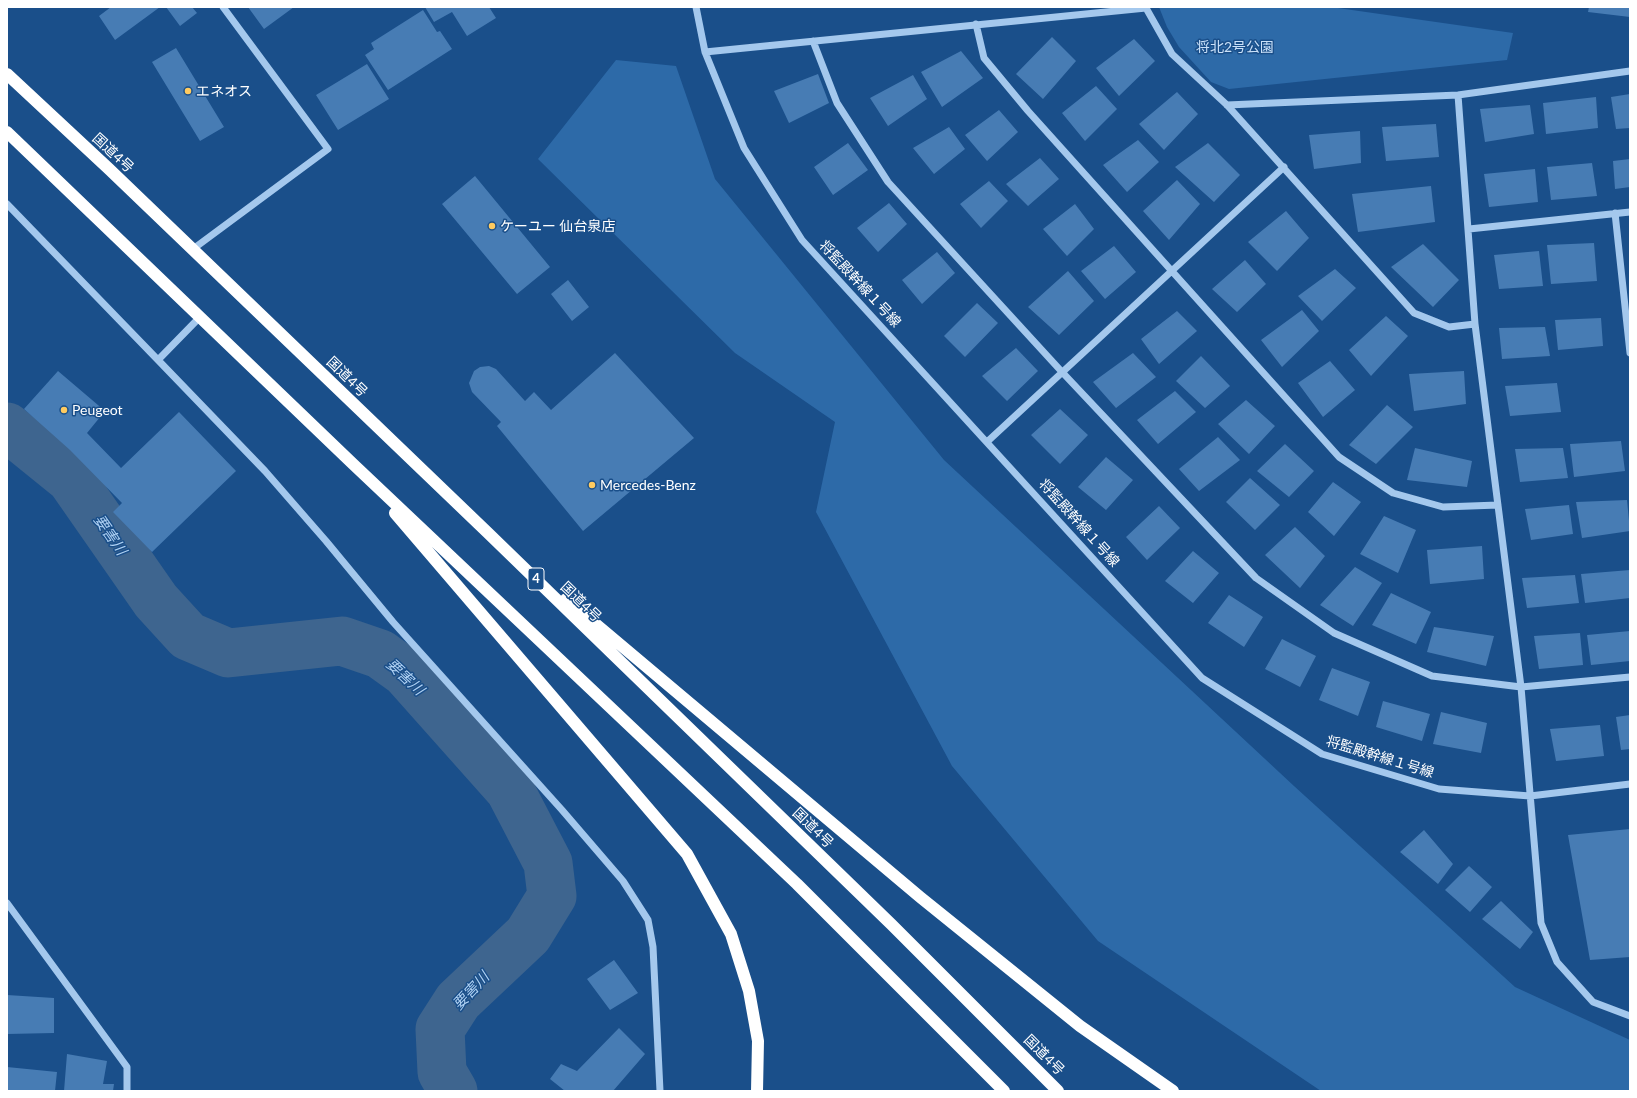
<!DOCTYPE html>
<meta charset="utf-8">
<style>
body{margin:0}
#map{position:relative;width:1637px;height:1098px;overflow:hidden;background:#1a4f8a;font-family:Lato,sans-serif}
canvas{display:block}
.frame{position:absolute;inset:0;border:8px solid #fff;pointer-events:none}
</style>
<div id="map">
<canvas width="1637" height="1098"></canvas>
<div class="frame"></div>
</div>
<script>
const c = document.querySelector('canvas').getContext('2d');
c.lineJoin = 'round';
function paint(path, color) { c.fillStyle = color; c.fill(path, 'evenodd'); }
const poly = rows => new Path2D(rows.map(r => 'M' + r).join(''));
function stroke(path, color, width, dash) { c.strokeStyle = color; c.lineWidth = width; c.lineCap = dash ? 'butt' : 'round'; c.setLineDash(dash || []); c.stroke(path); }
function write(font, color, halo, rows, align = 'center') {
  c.font = font + ' Lato,"Noto Sans JP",sans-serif'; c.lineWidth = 3; c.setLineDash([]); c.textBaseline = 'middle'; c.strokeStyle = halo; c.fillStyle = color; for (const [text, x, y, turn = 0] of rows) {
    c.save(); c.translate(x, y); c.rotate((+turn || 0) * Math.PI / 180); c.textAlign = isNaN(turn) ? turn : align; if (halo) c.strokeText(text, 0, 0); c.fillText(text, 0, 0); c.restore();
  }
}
paint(poly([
 [1159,7,1331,7,1513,33,1507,60,1229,89,1211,82,1179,47,1167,27],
 [616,60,676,66,715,179,944,460,1294,786,1515,987,1630,1040,1630,1091,1321,1091,1098,941,952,766,816,512,835,422,735,353,538,159]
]), '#2d6aa8');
stroke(poly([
 [7,427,71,479,156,601,188,636,228,653,342,641,380,654,405,672,510,790,548,863,552,896,528,935,458,1001,440,1029,442,1072,453,1091]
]), '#3e658f', 49);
paint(poly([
 [111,7,160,7,115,40,99,16],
 [166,7,192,7,197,13,180,26],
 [248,7,294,7,264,29],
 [425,7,489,7,496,18,467,36,452,12,434,22],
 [1589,7,1630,7,1630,17,1588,12],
 [423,10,437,32,440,31,452,49,388,90,365,55,374,49,371,43],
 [1052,37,1076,61,1043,99,1016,74],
 [1134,39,1155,61,1119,96,1096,68],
 [176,48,224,127,200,141,152,62],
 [961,51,983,78,942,107,921,72],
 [367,64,389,99,338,130,316,95],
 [818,74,829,103,789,123,774,91],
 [913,75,927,99,888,126,870,98],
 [1096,86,1117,109,1085,141,1062,113],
 [1177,92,1198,114,1164,150,1139,124],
 [1630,94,1630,128,1616,129,1611,97],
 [1596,97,1598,128,1546,134,1543,103],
 [1530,105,1534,134,1485,142,1480,109],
 [999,110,1018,132,987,161,965,135],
 [1436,124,1439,157,1386,161,1382,127],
 [949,127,965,149,934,174,913,148],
 [1360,131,1361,163,1314,169,1309,135],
 [1138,140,1159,162,1127,192,1103,165],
 [848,143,868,170,833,195,814,167],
 [1208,143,1240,175,1214,202,1175,167],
 [1040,158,1059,179,1028,206,1006,184],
 [1630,159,1630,187,1615,189,1613,161],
 [1592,163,1597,196,1551,200,1547,167],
 [1535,169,1538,202,1489,207,1484,174],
 [475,176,550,267,517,294,442,204],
 [1177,180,1200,204,1169,240,1143,211],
 [989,181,1008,201,981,228,960,204],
 [1431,186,1435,222,1358,232,1352,194],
 [889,203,907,224,878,252,857,228],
 [1075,204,1094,229,1067,256,1043,229],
 [1286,211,1309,238,1277,271,1248,242],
 [1594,243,1597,281,1551,284,1547,245],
 [1423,244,1459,280,1433,307,1391,267],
 [1114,246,1136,272,1105,299,1081,271],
 [1539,251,1543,286,1499,289,1494,255],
 [937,252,955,273,922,304,902,280],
 [1245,260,1266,284,1237,312,1212,289],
 [1335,269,1356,288,1322,321,1298,296],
 [1068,271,1094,301,1059,335,1028,307],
 [568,280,589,307,572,321,551,294],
 [977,303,998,323,965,357,944,336],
 [1302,310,1319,331,1282,367,1261,340],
 [1177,311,1197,331,1159,364,1141,339],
 [1386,316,1408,336,1371,376,1349,350],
 [1601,318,1603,346,1558,350,1555,320],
 [1545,327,1550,356,1502,359,1499,328],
 [1016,348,1038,371,1007,401,982,376],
 [615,353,694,438,583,531,497,426,501,422,472,392,469,383,474,371,480,367,489,366,496,369,525,401,534,392,551,410],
 [1133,353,1156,377,1116,408,1093,382],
 [1201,356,1230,386,1205,408,1176,381],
 [1330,361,1355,390,1323,417,1298,383],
 [58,371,105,411,87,433,121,468,179,412,236,471,152,552,113,512,122,503,70,450,24,409],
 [1464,371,1466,404,1414,411,1409,374],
 [1557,383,1561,412,1510,416,1505,386],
 [1175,391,1196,412,1158,444,1137,420],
 [1246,400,1275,426,1249,454,1218,424],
 [1387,405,1413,427,1376,464,1349,445],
 [1060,409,1088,435,1060,464,1031,435],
 [1218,437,1240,460,1199,491,1179,469],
 [1621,441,1625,471,1574,477,1570,444],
 [1285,444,1314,471,1289,497,1257,471],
 [1415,448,1472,461,1467,487,1407,480],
 [1563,448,1568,478,1520,482,1515,449],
 [1106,457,1133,480,1106,510,1078,487],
 [1250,478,1280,505,1255,530,1226,502],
 [1333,482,1361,502,1334,536,1308,512],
 [1627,500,1630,531,1582,538,1576,502],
 [1569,505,1573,534,1531,540,1525,509],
 [1159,506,1180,528,1147,560,1126,537],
 [1384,516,1416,530,1398,573,1360,554],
 [1295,527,1325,556,1300,588,1265,555],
 [1482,546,1484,579,1430,584,1427,550],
 [1193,551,1219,573,1193,603,1165,581],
 [1355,567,1382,583,1353,626,1320,605],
 [1630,570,1630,598,1585,603,1581,574],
 [1575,575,1579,603,1527,608,1522,578],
 [1391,593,1431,612,1416,644,1372,625],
 [1229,595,1263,617,1244,647,1208,623],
 [1434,627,1494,636,1486,666,1427,652],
 [1630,631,1630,661,1591,665,1587,635],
 [1580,633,1583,665,1539,669,1534,636],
 [1282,639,1316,656,1300,687,1265,669],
 [1332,668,1370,682,1358,716,1319,700],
 [1383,701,1430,714,1422,741,1376,727],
 [1441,712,1487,723,1481,753,1433,744],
 [1630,715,1630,749,1621,750,1616,717],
 [1600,725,1604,756,1556,761,1550,729],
 [1630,829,1630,957,1590,960,1568,835],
 [1424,830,1453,864,1438,884,1400,852],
 [1469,866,1492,887,1470,912,1445,890],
 [1501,901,1533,932,1520,949,1482,919],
 [614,960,638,993,610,1010,587,979],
 [7,995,54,998,54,1033,7,1034],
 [619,1028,645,1054,613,1091,565,1091,550,1079,561,1064,577,1071],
 [67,1054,107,1061,103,1084,114,1084,113,1091,64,1091],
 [7,1067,57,1072,55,1091,7,1091]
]), '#477cb4');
stroke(poly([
 [696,7,705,52,744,148,802,240,1202,678,1322,754,1439,789,1530,796,1630,784],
 [976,24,984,58,1028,111,1339,457,1393,493,1443,507,1498,505],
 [813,41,837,103,888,182,1062,372,1256,578,1334,633,1432,676,1521,687,1630,677],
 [705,52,1146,8,1172,54,1227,105,1414,313,1449,327,1475,324],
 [1458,95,1475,324,1521,687,1541,923,1557,962,1593,1002,1630,1016],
 [1227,105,1458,95,1630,71],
 [7,204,158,360],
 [1615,213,1630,353],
 [1469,229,1630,212],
 [193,249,328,149,223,7],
 [200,317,158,360,265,471,326,541,393,622,562,810,623,881,648,920,653,947,660,1091],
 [988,441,1284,167],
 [7,903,127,1067,127,1091]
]), '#a4c8ed', 7);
stroke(poly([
 [7,74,109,169,487,532,891,924,1058,1091],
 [7,132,353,464,797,884,1004,1091],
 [395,513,687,854,731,934,749,991,758,1041,757,1091],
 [566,599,920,897,1080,1026,1173,1091]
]), '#fff', 12);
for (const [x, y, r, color] of [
 [188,91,4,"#ffcb60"],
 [492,226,4,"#ffcb60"],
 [64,410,4,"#ffcb60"],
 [592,485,4,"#ffcb60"]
]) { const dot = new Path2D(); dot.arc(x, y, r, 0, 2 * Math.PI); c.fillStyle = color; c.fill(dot); stroke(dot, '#1a4f8a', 1.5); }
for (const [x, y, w] of [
 [536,579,16]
]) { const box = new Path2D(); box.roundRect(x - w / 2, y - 11, w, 22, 3); c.fillStyle = '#1a4f8a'; c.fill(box); stroke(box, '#fff', 1); }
write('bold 13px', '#fff', null, [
 ["4",536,579]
]);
write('14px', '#cae1f9', '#1a4f8a', [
 ["将北2号公園",1235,47]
]);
write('14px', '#fff', '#1a4f8a', [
 ["エネオス",196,91],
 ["ケーユー 仙台泉店",500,226],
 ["Peugeot",72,410],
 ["Mercedes-Benz",600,485]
], 'left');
write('14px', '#fff', '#1a4f8a', [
 ["国道4号",113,153,43],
 ["将監殿幹線１号線",860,284,47],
 ["国道4号",347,377,44],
 ["将監殿幹線１号線",1079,523,48],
 ["国道4号",581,602,44],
 ["将監殿幹線１号線",1380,757,17],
 ["国道4号",813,828,44],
 ["国道4号",1044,1055,45]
]);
write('italic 15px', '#b0d2f4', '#1a4f8a', [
 ["要害川",110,535,55],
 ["要害川",405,677,43],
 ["要害川",471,991,-47]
]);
</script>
